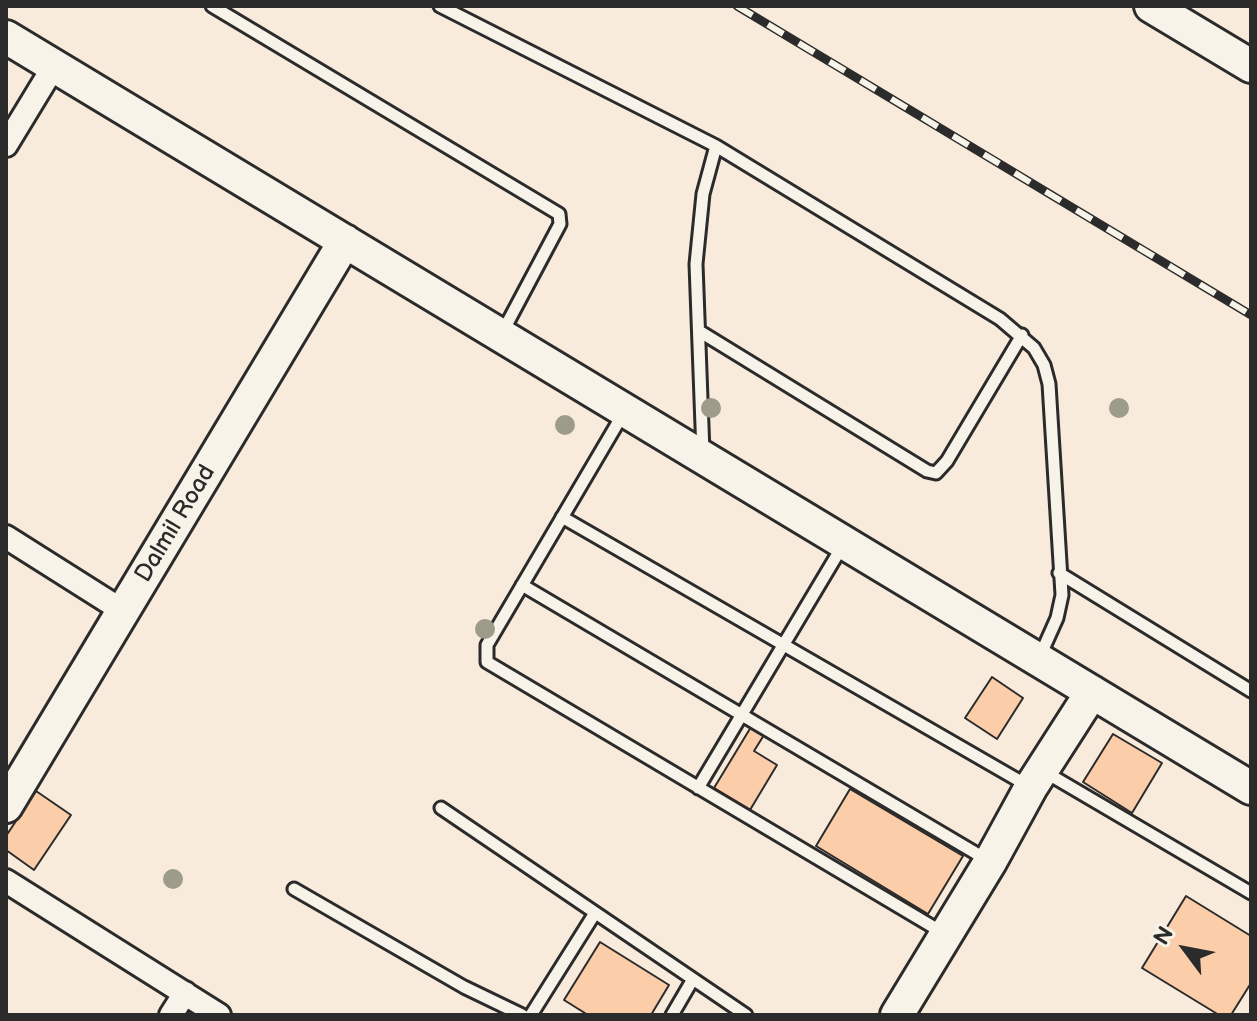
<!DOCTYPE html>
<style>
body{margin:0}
#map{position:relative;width:1257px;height:1021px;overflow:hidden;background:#f8ebdb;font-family:"Balsamiq Sans",sans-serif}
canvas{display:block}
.frame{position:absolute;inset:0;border:8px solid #2b2b2b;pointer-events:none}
.north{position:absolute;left:1145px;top:909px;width:80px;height:80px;-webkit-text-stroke:6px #f7f3e8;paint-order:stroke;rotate:302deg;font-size:22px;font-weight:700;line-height:32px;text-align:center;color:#2b2b2b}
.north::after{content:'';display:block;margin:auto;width:28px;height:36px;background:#2b2b2b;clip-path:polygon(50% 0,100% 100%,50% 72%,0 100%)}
</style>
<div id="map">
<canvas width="1257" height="1021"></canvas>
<div class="frame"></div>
<div class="north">N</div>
</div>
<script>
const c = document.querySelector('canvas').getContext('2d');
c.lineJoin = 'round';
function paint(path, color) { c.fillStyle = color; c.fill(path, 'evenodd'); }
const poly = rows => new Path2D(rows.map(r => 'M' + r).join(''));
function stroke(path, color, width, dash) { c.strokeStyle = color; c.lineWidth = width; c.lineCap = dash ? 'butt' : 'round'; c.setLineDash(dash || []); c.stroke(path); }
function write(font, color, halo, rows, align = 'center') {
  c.font = font + ' "Balsamiq Sans",sans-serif'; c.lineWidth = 6; c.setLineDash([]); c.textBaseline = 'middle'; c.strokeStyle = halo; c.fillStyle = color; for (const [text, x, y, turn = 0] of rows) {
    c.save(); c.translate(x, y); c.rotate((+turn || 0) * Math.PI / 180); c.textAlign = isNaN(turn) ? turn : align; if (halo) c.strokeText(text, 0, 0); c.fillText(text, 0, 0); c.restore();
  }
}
const building = poly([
 [992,677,1023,698,997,739,965,718,992,677],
 [751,727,764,735,754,751,777,765,750,810,714,788,751,727],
 [1113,734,1162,763,1132,813,1083,782,1113,734],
 [850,789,963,856,928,914,816,846,850,789],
 [36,791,71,815,34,870,6,850,6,836,36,791],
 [1186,896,1251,936,1251,983,1231,1015,1219,1015,1142,968,1186,896],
 [600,942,669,985,651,1015,588,1015,564,1000,600,942]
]);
paint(building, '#fbcda9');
stroke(building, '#2b2b2b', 2);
const lane = poly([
 [212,6,559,214,560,224,501,335],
 [440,6,716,146,1000,319,1034,348,1044,365,1049,384,1062,595,1057,618,1040,656],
 [699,331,927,471,936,473,947,461,1022,335],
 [623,414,487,645,487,662,945,934],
 [703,453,696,264,703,194,716,146],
 [562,517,1030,787],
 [1059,573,1251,691],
 [522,585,989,861],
 [1045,772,1251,893],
 [698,788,843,545],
 [441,808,746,1015],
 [294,889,464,987,522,1015],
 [531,1015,595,913],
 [672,1015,693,979]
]);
const street = poly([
 [6,145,54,66],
 [6,537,123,611],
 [6,881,219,1015],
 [171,1015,185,993]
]);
const secondary = poly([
 [1151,6,1251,66],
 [6,37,1251,788],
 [6,806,345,241],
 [897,1015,990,862,1031,787,1092,692]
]);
stroke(lane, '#2b2b2b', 17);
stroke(street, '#2b2b2b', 28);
stroke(secondary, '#2b2b2b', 38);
stroke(lane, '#f7f3e8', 11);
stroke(street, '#f7f3e8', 22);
stroke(secondary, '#f7f3e8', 32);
const rail = poly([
 [737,6,1251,315]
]);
stroke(rail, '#2b2b2b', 9);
stroke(rail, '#f7f3e8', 6, [18]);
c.fillStyle = '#9d9b89';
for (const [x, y] of [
 [711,408],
 [1119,408],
 [565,425],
 [485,629],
 [173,879]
]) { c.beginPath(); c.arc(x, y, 10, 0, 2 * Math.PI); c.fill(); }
write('24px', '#2b2b2b', '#f7f3e8', [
 ["Dalmil Road",176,524,-59]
]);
</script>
